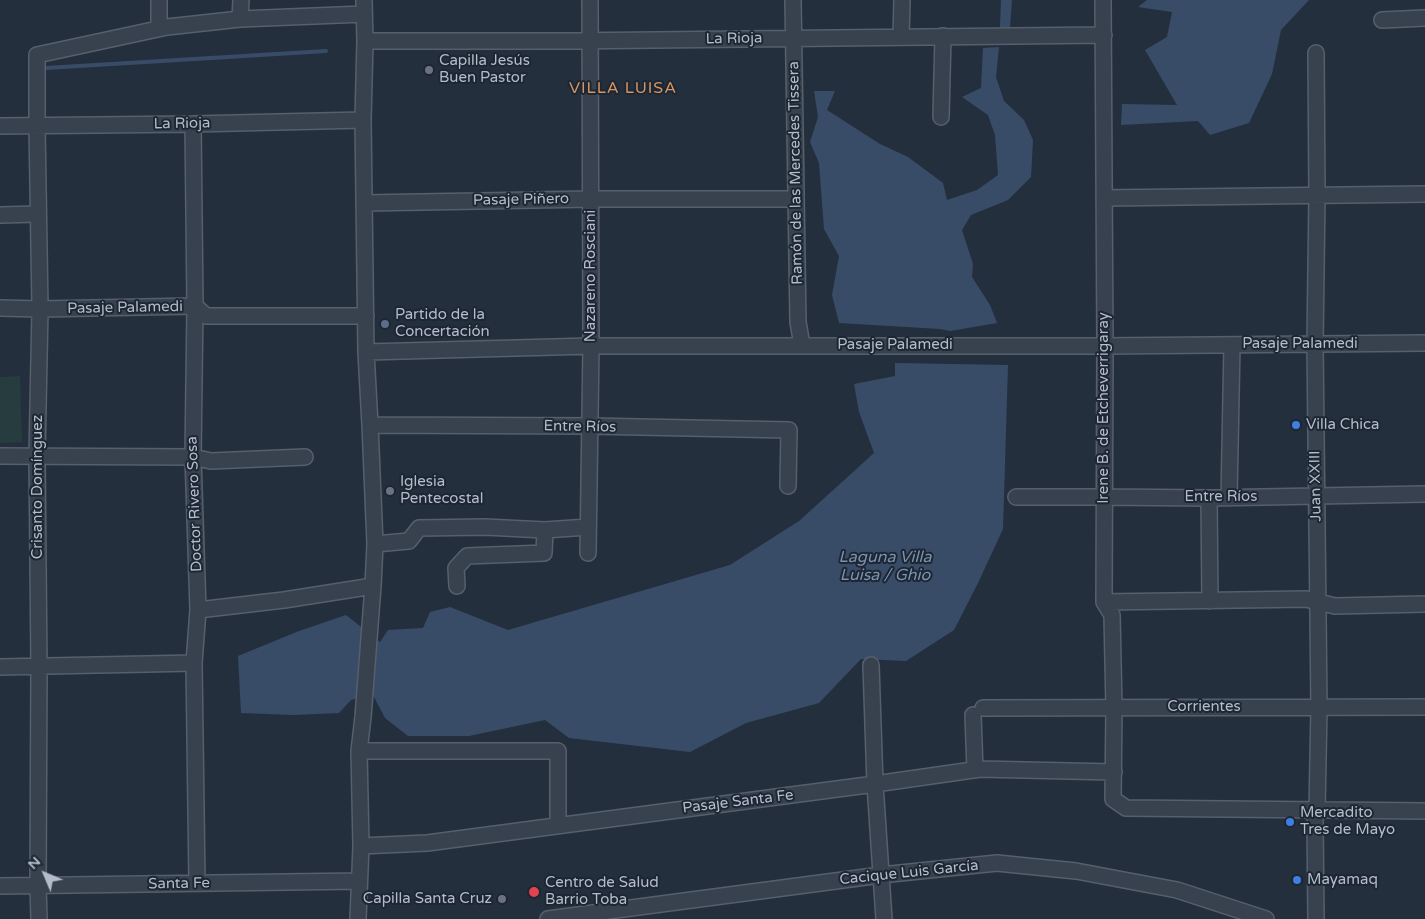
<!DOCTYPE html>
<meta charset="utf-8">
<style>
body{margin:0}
#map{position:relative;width:1425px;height:919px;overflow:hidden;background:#242f3e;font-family:"Varela Round",sans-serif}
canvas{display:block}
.north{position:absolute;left:20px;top:849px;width:50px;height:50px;-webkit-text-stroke:4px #1d2633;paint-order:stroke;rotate:315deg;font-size:14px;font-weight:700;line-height:20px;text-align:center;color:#b4bcc9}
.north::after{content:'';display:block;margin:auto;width:18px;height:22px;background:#b4bcc9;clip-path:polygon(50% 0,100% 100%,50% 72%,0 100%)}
</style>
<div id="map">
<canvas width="1425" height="919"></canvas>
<div class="north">N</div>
</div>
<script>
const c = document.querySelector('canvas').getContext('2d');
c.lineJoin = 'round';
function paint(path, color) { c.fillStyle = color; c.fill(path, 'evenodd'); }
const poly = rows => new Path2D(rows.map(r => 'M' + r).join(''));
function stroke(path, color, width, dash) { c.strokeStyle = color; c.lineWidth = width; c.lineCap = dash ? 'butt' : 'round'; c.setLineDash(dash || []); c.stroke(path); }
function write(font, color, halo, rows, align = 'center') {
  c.font = font + ' "Varela Round",sans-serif'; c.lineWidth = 4; c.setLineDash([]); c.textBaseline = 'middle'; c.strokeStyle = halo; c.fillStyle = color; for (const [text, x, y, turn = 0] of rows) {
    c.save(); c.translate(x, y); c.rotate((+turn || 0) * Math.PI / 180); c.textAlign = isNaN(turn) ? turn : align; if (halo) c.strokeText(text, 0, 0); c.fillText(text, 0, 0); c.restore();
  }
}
paint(poly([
 [20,376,22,442,0,443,0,377]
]), '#263c3f');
paint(poly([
 [1001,0,1012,0,1010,28,1000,27],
 [1147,0,1309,0,1281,30,1272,74,1249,123,1210,135,1198,121,1121,125,1122,104,1177,105,1145,50,1167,37,1172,12,1138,7],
 [999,47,996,77,1004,101,1024,120,1033,140,1031,177,1008,200,971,215,962,230,973,264,972,277,990,305,997,323,950,331,940,329,839,323,832,295,839,256,824,229,819,163,810,142,818,117,814,91,835,91,827,110,880,144,908,157,943,183,947,200,977,190,998,175,995,135,988,115,962,97,981,88,983,48],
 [895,363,1008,365,1003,529,978,583,954,630,906,661,861,659,819,703,746,723,690,752,569,738,545,720,469,736,408,736,385,718,373,695,351,700,339,713,294,715,241,713,238,656,299,631,346,615,380,642,388,630,423,628,430,612,450,607,508,630,730,565,799,521,874,453,859,412,854,384,895,376]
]), '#394c67');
stroke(poly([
 [46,68,326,51]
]), '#394c67', 4);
const minor = poly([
 [793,0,798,322,802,345],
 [1103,0,1105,346,1104,602,1112,615,1114,708,1113,799,1126,808,1425,811],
 [240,19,241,0],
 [1382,20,1425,18],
 [159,28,159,0],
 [901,37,902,0],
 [365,41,565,41,1104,35],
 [1316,53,1317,195,1315,344,1319,707,1317,810,1315,821,1316,919],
 [941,117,943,36],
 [193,124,195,306,193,457,198,610,194,663,197,883],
 [0,126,193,124,363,120],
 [1104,198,1425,194],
 [365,203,591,199,796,199],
 [0,215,38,214],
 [0,308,40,309,195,306,206,316,366,316],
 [366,352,591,346,1105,346,1425,343],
 [370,425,590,426,789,430,788,486],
 [0,456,193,457,211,461,305,457],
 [1016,497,1104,497,1209,498,1425,494],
 [1209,498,1210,601],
 [1229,498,1232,345],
 [375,544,409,541,419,528,485,527,545,530,588,527],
 [588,553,591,346,590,0],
 [457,586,456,568,467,556,544,553,545,530],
 [1104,602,1306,599,1335,606,1425,604],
 [198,610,284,600,373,586],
 [871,665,875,784,884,919],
 [0,667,194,663],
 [983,708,1425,707],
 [973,715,975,770],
 [359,751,558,751,558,825],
 [361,846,427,843,875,784,980,769,1114,772],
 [0,886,359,881],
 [39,919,38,886,39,666,37,456,40,309,37,125,37,55,167,27,240,19,364,14],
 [358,919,361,846,359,751,363,717,373,586,375,544,370,425,366,352,363,120,365,41,364,0],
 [548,919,881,875,997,863,1076,871,1177,890,1266,919]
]);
stroke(minor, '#565f6c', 18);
stroke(minor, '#38414e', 15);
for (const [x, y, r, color] of [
 [429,70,5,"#6b7280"],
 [385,324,5,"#5c6f8a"],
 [1296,425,5,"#3f7fe0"],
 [390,491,5,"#6b7280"],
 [1290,822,5,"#3f7fe0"],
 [1297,880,5,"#3f7fe0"],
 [534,892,6,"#e0444e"],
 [502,899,5,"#6b7280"]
]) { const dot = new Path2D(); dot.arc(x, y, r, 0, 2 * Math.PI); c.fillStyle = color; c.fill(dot); stroke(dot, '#1d2633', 2); }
write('15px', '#b4bcc9', '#1d2633', [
 ["La Rioja",734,39,-1],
 ["La Rioja",182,124,-1],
 ["Ramón de las Mercedes Tissera",796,173,-91],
 ["Pasaje Piñero",521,200,-1],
 ["Nazareno Rosciani",591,276,-90],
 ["Pasaje Palamedi",125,308,-1],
 ["Pasaje Palamedi",1300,344],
 ["Pasaje Palamedi",895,345],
 ["Irene B. de Etcheverrigaray",1104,408,-90],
 ["Entre Ríos",580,427,1],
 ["Juan XXIII",1316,486,-91],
 ["Crisanto Domínguez",38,487,-90],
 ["Entre Ríos",1221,497],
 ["Doctor Rivero Sosa",195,504,-92],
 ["Corrientes",1204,707],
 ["Pasaje Santa Fe",738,802,-7],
 ["Cacique Luis García",909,873,-6],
 ["Santa Fe",179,884,-1]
]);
write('15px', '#b4bcc9', '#1d2633', [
 ["Capilla Jesús",439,61],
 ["Buen Pastor",439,78],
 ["Partido de la",395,315],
 ["Concertación",395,332],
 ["Villa Chica",1306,425],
 ["Iglesia",400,482],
 ["Pentecostal",400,499],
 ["Mercadito",1300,813],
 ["Tres de Mayo",1300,830],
 ["Mayamaq",1307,880],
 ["Centro de Salud",545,883],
 ["Barrio Toba",545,900],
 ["Capilla Santa Cruz",492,899,"right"]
], 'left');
c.letterSpacing = '1px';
write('16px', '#d59563', '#1d2633', [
 ["VILLA LUISA",623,89]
]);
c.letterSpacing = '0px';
write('italic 16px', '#7c92b1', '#1d2633', [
 ["Laguna Villa",885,558],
 ["Luisa / Ghio",885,576]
]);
</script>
